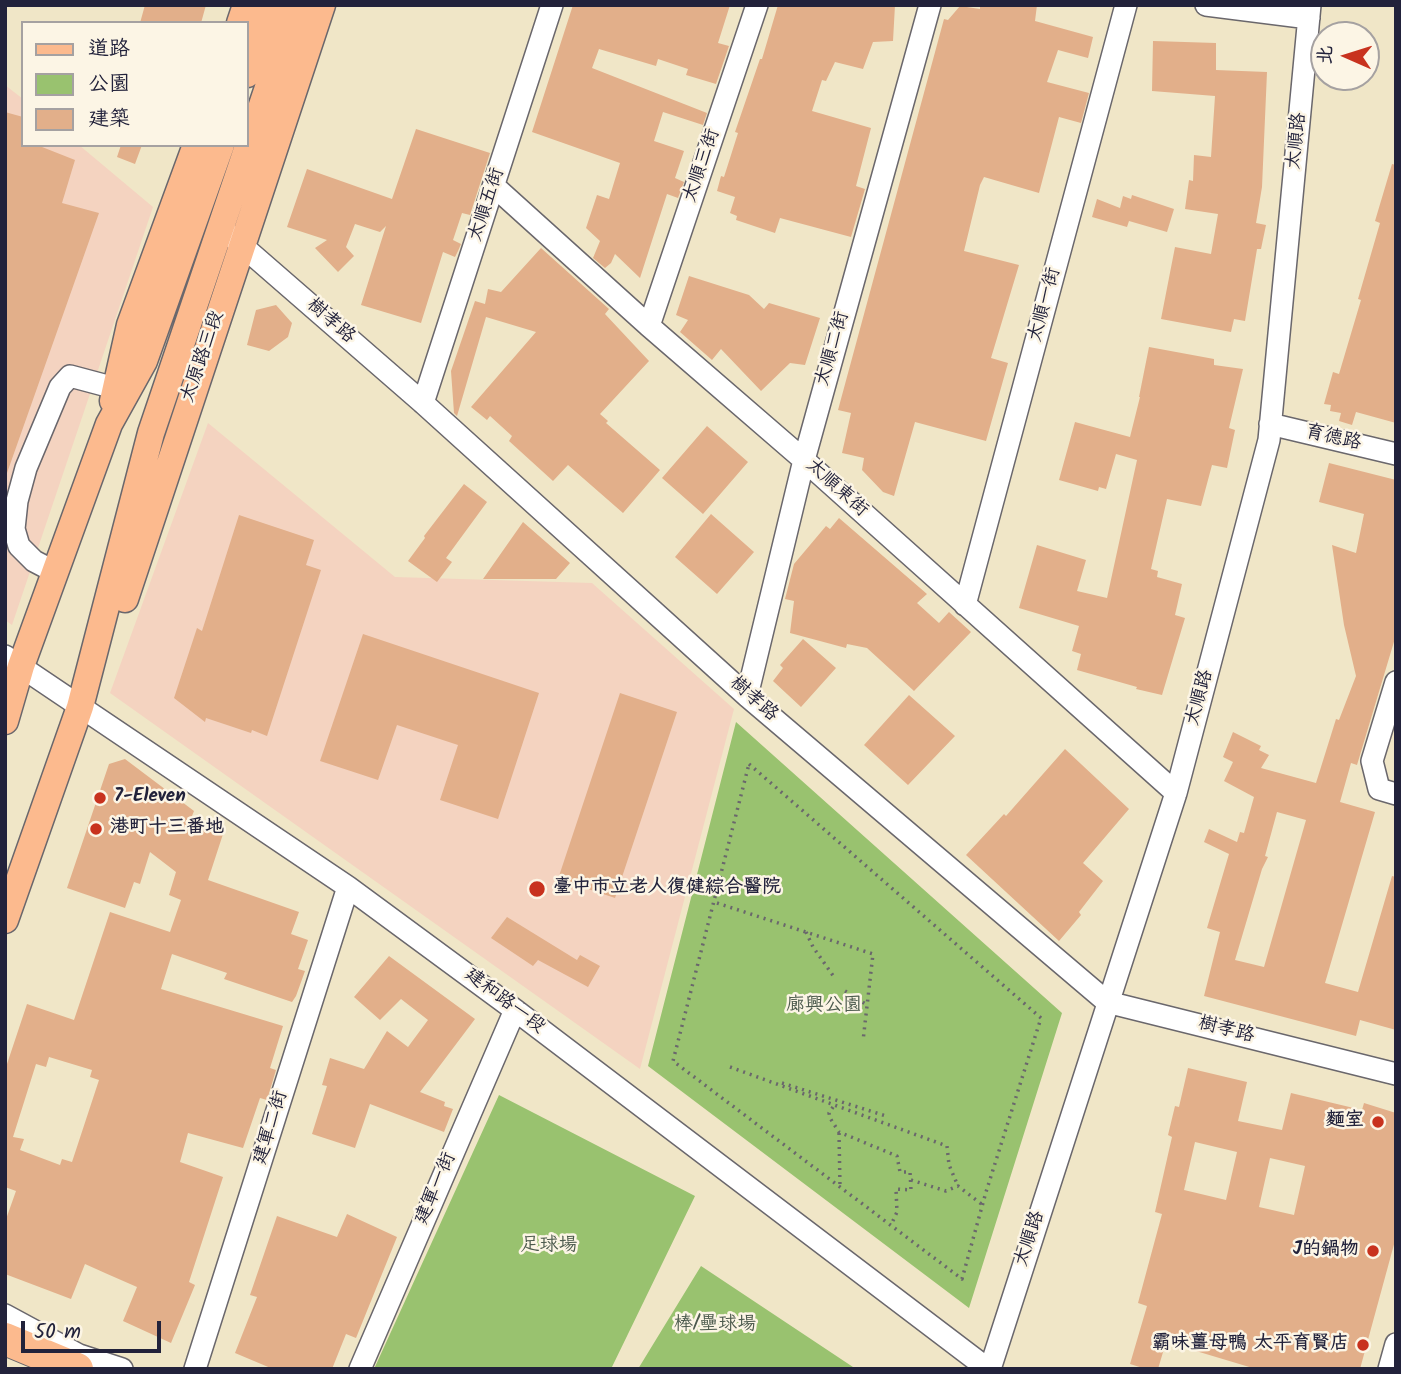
<!DOCTYPE html>
<meta charset="utf-8">
<style>
body{margin:0}
#map{position:relative;width:1401px;height:1374px;overflow:hidden;background:#f0e6c7;font-family:Kalam,"LXGW WenKai TC",sans-serif}
canvas{display:block}
.frame{position:absolute;inset:0;border:7px solid #22223b;pointer-events:none}
.legend{position:absolute;left:21px;top:21px;width:228px;height:126px;box-sizing:border-box;background:#fcf5e5;border:2px solid #a5a1a1;margin:0;padding:9px 12px;list-style:none;font-size:21px;color:#22223b}
.legend li{display:flex;align-items:center;gap:14px;height:35px}
.legend b{width:35px;border:2px solid #a5a1a1}
.north{position:absolute;left:1310px;top:21px;width:70px;height:70px;box-sizing:border-box;background:#fcf5e5;border:2px solid #a5a1a1;border-radius:50%;rotate:273deg;font-size:19px;font-weight:700;line-height:28px;text-align:center;color:#22223b}
.north::after{content:'';display:block;margin:auto;width:24px;height:32px;background:#c8321e;clip-path:polygon(50% 0,100% 100%,50% 72%,0 100%)}
.scale{position:absolute;left:21px;top:1321px;width:140px;height:32px;box-sizing:border-box;border:4px solid #22223b;border-top:0;padding-left:9px;font-size:21px;line-height:24px;white-space:nowrap;color:#22223b;-webkit-text-stroke:5px #fcf5e5;paint-order:stroke}
</style>
<div id="map">
<canvas width="1401" height="1374"></canvas>
<div class="frame"></div>
<ul class="legend">
<li><b style="height:9px;background:#fcba8e"></b>道路</li>
<li><b style="height:19px;background:#99c26f"></b>公園</li>
<li><b style="height:19px;background:#e2af8a"></b>建築</li>
</ul>
<div class="north">北</div>
<div class="scale">50 m</div>
</div>
<script>
const c = document.querySelector('canvas').getContext('2d');
c.lineJoin = 'round';
function paint(path, color) { c.fillStyle = color; c.fill(path, 'evenodd'); }
const poly = rows => new Path2D(rows.map(r => 'M' + r).join(''));
function stroke(path, color, width, dash) { c.strokeStyle = color; c.lineWidth = width; c.lineCap = dash ? 'butt' : 'round'; c.setLineDash(dash || []); c.stroke(path); }
function write(font, color, halo, rows, align = 'center') {
  c.font = font + ' Kalam,"LXGW WenKai TC",sans-serif'; c.lineWidth = 5; c.setLineDash([]); c.textBaseline = 'middle'; c.strokeStyle = halo; c.fillStyle = color; for (const [text, x, y, turn = 0] of rows) {
    c.save(); c.translate(x, y); c.rotate((+turn || 0) * Math.PI / 180); c.textAlign = isNaN(turn) ? turn : align; if (halo) c.strokeText(text, 0, 0); c.fillText(text, 0, 0); c.restore();
  }
}
paint(poly([
 [5,85,23,99,23,145,79,145,153,207,12,625,5,620],
 [208,423,395,577,592,583,734,709,640,1069,110,693]
]), '#f4d3c0');
paint(poly([
 [736,722,1062,1013,969,1308,648,1066],
 [499,1095,695,1196,611,1369,374,1369],
 [701,1266,856,1369,638,1369]
]), '#99c26f');
paint(poly([
 [145,5,206,5,201,23,140,23],
 [573,5,730,5,718,43,729,46,716,84,686,75,688,69,658,59,656,66,599,49,592,68,707,113,703,125,663,112,654,141,684,151,675,178,684,182,678,198,667,194,640,278,615,254,611,263,605,268,593,258,600,241,586,228,597,195,609,199,620,163,532,132],
 [778,5,895,5,893,41,873,42,863,69,835,62,826,81,822,80,812,111,871,128,856,186,865,189,851,237,780,218,775,233,736,220,737,216,730,213,735,197,717,191,721,176,724,177,738,133,735,132,760,59,762,59],
 [980,5,1037,5,1035,21,1093,37,1088,58,1058,50,1047,82,1089,93,1081,123,1059,117,1039,193,984,177,980,185,964,251,1019,265,991,358,1008,363,986,441,915,422,894,496,883,492,862,470,864,458,842,453,851,413,838,410,944,19,948,20,960,6,980,9],
 [1153,41,1216,43,1216,70,1267,72,1262,187,1256,223,1266,225,1261,249,1257,249,1245,321,1234,319,1231,332,1161,319,1175,247,1211,254,1218,214,1185,209,1189,180,1193,181,1194,155,1211,157,1215,96,1152,91],
 [5,112,23,117,23,145,37,145,75,160,62,203,99,213,7,473,5,472],
 [416,129,490,153,470,215,462,213,453,240,461,244,458,251,455,257,443,252,421,323,361,305,386,226,380,232,355,224,346,247,354,256,338,272,315,248,327,240,287,227,307,169,392,199],
 [121,145,142,145,135,164,117,157],
 [1392,164,1396,165,1396,423,1356,412,1352,425,1339,421,1341,413,1330,411,1331,405,1324,404,1333,372,1339,374,1361,300,1358,299,1380,223,1375,221],
 [1132,195,1174,209,1167,232,1129,221,1127,227,1092,217,1097,199,1120,208,1123,196,1131,199],
 [541,248,609,309,605,314,649,361,600,414,608,421,606,423,660,470,623,513,568,465,553,481,509,441,512,436,490,416,487,420,471,407,536,332,486,317,457,416,454,413,451,371,475,301,485,304,488,289,501,292],
 [689,276,749,295,764,309,769,303,820,318,805,365,790,363,761,391,721,349,712,360,680,332,688,320,676,315],
 [276,305,292,323,288,337,269,351,247,345,256,310],
 [1149,347,1214,359,1214,365,1243,369,1229,428,1235,430,1227,468,1212,465,1201,506,1167,499,1151,569,1158,571,1157,577,1182,584,1175,615,1185,618,1162,695,1136,689,1137,687,1077,670,1081,654,1072,651,1079,626,1019,608,1037,545,1086,560,1077,591,1107,598,1137,460,1116,454,1106,489,1099,487,1098,491,1059,480,1075,422,1130,437,1140,397,1139,397],
 [707,426,748,462,703,514,662,478],
 [1329,463,1396,480,1396,635,1357,765,1351,763,1340,802,1375,812,1325,983,1358,992,1392,876,1396,877,1396,1030,1360,1020,1356,1036,1204,996,1220,932,1207,928,1229,854,1204,842,1209,829,1237,842,1240,832,1244,833,1254,797,1224,781,1233,762,1223,757,1233,732,1261,746,1259,750,1269,755,1261,768,1316,783,1336,719,1339,720,1356,676,1344,625,1332,545,1356,553,1364,514,1319,502],
 [1277,812,1306,820,1264,967,1235,960,1262,869,1268,857,1265,856],
 [464,484,487,502,446,558,452,562,437,582,408,561,425,538,424,536],
 [711,514,754,552,717,594,675,557],
 [239,515,314,540,306,565,321,570,267,736,252,730,251,733,206,718,205,722,174,698,197,628,202,631],
 [839,518,927,594,917,603,939,623,949,612,971,632,914,691,867,648,847,644,846,648,790,633,794,601,785,599,794,564,826,526,830,529],
 [523,522,570,563,556,579,483,579],
 [363,634,539,693,498,819,440,800,458,745,397,725,378,780,320,761],
 [803,639,836,668,801,707,773,681,783,668,780,665],
 [620,693,677,712,615,898,558,879],
 [909,695,955,736,908,785,864,745],
 [1065,749,1129,809,1083,863,1103,881,1079,912,1081,915,1059,941,966,855,1004,814,1006,816],
 [125,759,194,811,192,816,224,831,208,880,299,912,291,934,308,940,298,969,305,971,296,996,292,1002,224,979,227,973,172,954,161,989,283,1026,270,1068,276,1070,267,1100,260,1098,243,1148,188,1133,180,1162,223,1177,189,1282,195,1285,171,1343,123,1321,137,1287,105,1273,85,1264,71,1299,5,1274,5,1222,16,1191,5,1187,5,1070,27,1004,74,1020,110,912,170,932,181,900,169,895,176,872,150,852,140,884,134,882,125,908,67,888,109,764],
 [49,1057,92,1070,90,1077,99,1080,72,1162,62,1159,60,1165,20,1150,24,1139,13,1137,36,1064,46,1067],
 [507,917,577,960,580,955,600,966,588,987,538,960,533,966,491,938],
 [389,956,475,1019,420,1092,445,1102,444,1106,453,1109,444,1132,370,1104,355,1148,312,1134,327,1086,322,1085,330,1058,364,1069,387,1031,408,1047,428,1020,401,999,380,1020,354,997],
 [1188,1068,1247,1082,1238,1121,1267,1127,1282,1130,1291,1093,1362,1110,1364,1103,1396,1113,1396,1237,1360,1369,1256,1369,1166,1342,1158,1369,1146,1369,1130,1364,1147,1306,1138,1303,1162,1214,1155,1212,1172,1137,1168,1135,1175,1106,1179,1107],
 [1195,1142,1237,1152,1226,1200,1184,1190],
 [1270,1158,1305,1166,1294,1215,1259,1207],
 [347,1214,397,1237,356,1338,346,1334,332,1369,273,1369,235,1353,257,1297,250,1295,277,1216,337,1237]
]), '#e2af8a');
const minor = poly([
 [1206,5,1309,18],
 [495,187,649,326,804,460,1176,793],
 [231,236,423,403,747,696,1107,1002,1396,1074],
 [649,326,757,5],
 [423,403,552,5],
 [1270,424,1396,454],
 [55,572,34,561,19,546,14,529,17,501,26,468,60,387,70,376,115,388],
 [965,605,1126,5],
 [5,656,348,887,515,1010,988,1369],
 [1396,682,1372,761,1379,789,1396,794],
 [747,696,804,460,930,5],
 [5,1315,79,1355,122,1369],
 [195,1369,348,887],
 [360,1369,515,1010],
 [990,1369,1176,793,1269,440,1310,5],
 [1389,1369,1396,1344]
]);
const major = poly([
 [240,23,246,5],
 [247,74,270,5],
 [113,401,130,325,196,145],
 [125,599,322,5],
 [5,721,21,666,109,424,144,361,221,145],
 [5,920,80,707,151,433,296,5]
]);
const highway = poly([
 [5,1339,77,1369]
]);
stroke(minor, '#6a676c', 24);
stroke(major, '#6a676c', 29);
stroke(highway, '#6a676c', 34);
stroke(poly([
 [749,764,1041,1018,986,1192,962,1279,673,1061,749,764],
 [717,903,873,954,863,1041],
 [806,932,813,947,834,977],
 [845,991,867,1005],
 [730,1067,947,1146,949,1165,958,1186],
 [782,1083,886,1116],
 [833,1107,829,1113,830,1118,839,1132,897,1156,900,1172,910,1172,911,1190,896,1189,897,1212,891,1225],
 [839,1133,840,1187],
 [911,1180,946,1191,958,1186,984,1206]
]), '#6a676c', 3.5, [2, 5]);
stroke(minor, '#fff', 21);
stroke(major, '#fcba8e', 26);
stroke(highway, '#fcba8e', 32);
for (const [x, y, r, color] of [
 [100,798,7,"#c8321e"],
 [96,829,7,"#c8321e"],
 [537,889,9,"#c8321e"],
 [1378,1122,7,"#c8321e"],
 [1373,1251,7,"#c8321e"],
 [1363,1345,7,"#c8321e"]
]) { const dot = new Path2D(); dot.arc(x, y, r, 0, 2 * Math.PI); c.fillStyle = color; c.fill(dot); stroke(dot, '#fcf5e5', 2.5); }
write('19px', '#22223b', '#fcf5e5', [
 ["太順路",1298,141,-84],
 ["太順三街",703,166,-71],
 ["太順五街",488,205,-72],
 ["太順一街",1046,305,-75],
 ["樹孝路",330,322,41],
 ["太順二街",834,349,-74],
 ["太原路三段",204,357,-71],
 ["育德路",1333,439,13],
 ["太順東街",836,489,42],
 ["太順路",1201,698,-75],
 ["樹孝路",753,700,41],
 ["建和路一段",504,1002,37],
 ["樹孝路",1226,1031,14],
 ["建軍二街",272,1128,-73],
 ["建軍一街",437,1189,-67],
 ["太順路",1031,1239,-72]
]);
write('bold 19px', '#22223b', '#fcf5e5', [
 ["7-Eleven",114,798],
 ["港町十三番地",110,829],
 ["臺中市立老人復健綜合醫院",553,889],
 ["麵室",1364,1122,"right"],
 ["J的鍋物",1359,1251,"right"],
 ["霸味薑母鴨 太平育賢店",1349,1345,"right"]
], 'left');
write('19px', '#4c5a4d', '#fcf5e5', [
 ["廊興公園",824,1007],
 ["足球場",549,1247],
 ["棒/壘球場",715,1326]
]);
</script>
